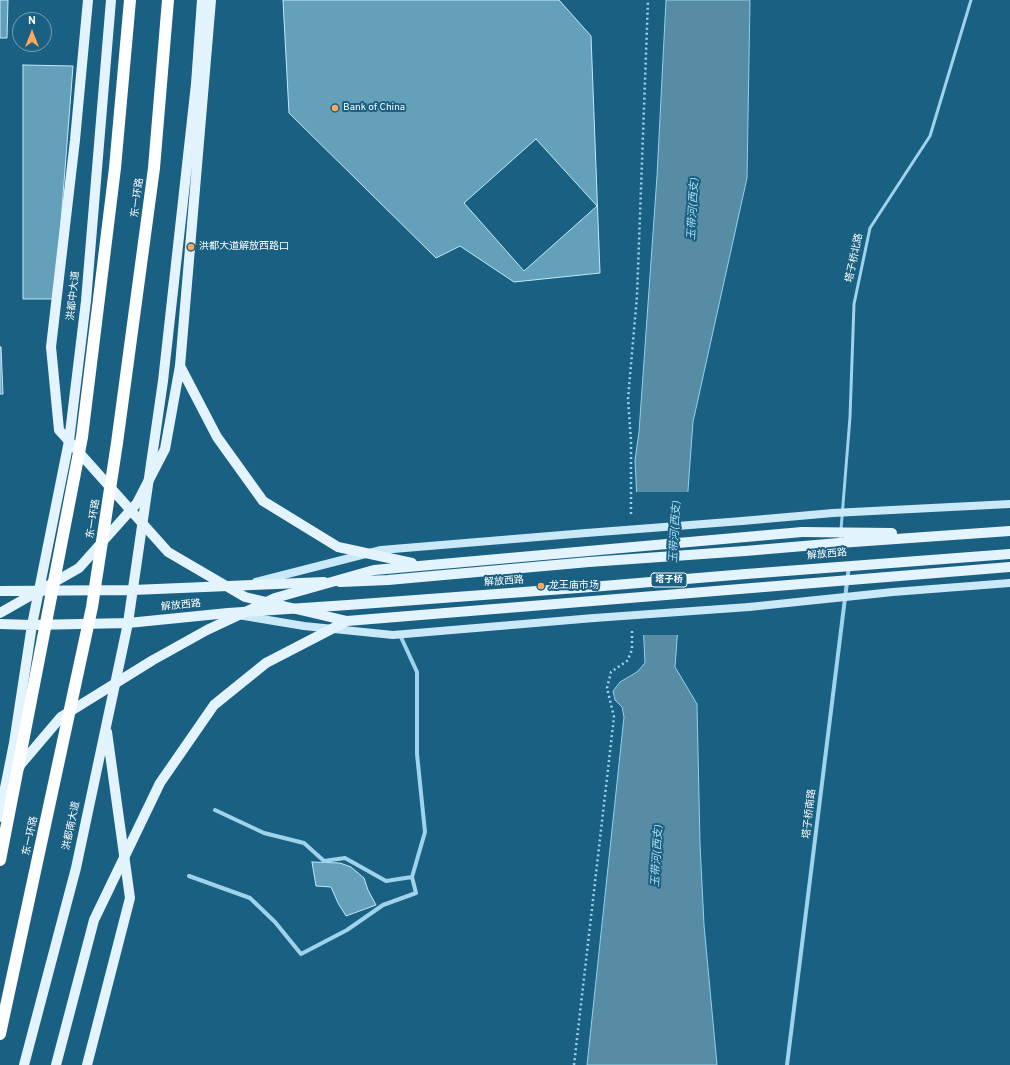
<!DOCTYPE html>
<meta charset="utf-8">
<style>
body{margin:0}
#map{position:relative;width:1010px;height:1065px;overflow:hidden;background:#1a6082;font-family:Overpass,sans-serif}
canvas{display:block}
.north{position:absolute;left:12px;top:12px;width:40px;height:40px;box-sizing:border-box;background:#1a6082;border:1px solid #76a0b4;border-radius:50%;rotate:0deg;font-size:11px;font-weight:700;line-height:16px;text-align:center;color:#fff}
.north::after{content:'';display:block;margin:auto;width:14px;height:18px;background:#fda75b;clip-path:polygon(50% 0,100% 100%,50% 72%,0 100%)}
</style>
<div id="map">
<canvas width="1010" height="1065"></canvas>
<div class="north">N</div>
</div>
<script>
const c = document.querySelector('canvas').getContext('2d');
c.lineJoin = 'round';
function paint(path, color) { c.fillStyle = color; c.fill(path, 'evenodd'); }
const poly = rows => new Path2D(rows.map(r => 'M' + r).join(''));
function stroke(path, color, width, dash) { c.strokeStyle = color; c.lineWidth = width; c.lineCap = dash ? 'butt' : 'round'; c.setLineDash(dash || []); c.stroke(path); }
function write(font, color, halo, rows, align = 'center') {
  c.font = font + ' Overpass,"Noto Sans SC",sans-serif'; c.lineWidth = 4; c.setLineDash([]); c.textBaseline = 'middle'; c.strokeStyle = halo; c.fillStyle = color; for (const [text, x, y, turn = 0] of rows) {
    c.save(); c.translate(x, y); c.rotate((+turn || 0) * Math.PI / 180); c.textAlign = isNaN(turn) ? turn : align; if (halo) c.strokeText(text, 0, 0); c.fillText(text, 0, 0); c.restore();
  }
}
const water = poly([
 [666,0,750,0,747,178,693,422,675,667,697,704,700,844,704,925,717,1065,587,1065,624,717,622,707,615,700,613,691,620,682,637,672,645,663,635,460,639,432,657,176,666,0]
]);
paint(water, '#588ca4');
stroke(water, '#91d2ed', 1);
paint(poly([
 [635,492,690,492,679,635,642,635]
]), '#1a6082');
const building = poly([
 [0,0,8,0,7,38,0,38,0,0],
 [283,0,559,0,591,36,600,273,514,282,460,246,436,258,289,113,283,0],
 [23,65,73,66,55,299,23,299,23,65],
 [536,139,597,206,524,271,464,203,536,139],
 [0,347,1,347,3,394,0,394,0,347],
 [312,862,340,863,351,867,364,878,368,890,376,905,346,916,338,903,331,887,316,886,312,862]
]);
paint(building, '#65a0bb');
stroke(building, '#c3e8f8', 1);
stroke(poly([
 [631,514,631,441,628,399,637,296,648,0],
 [574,1065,614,717,607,688,611,672,627,661,632,650,632,629]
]), '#9fd3eb', 2.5, [2, 3]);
stroke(poly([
 [840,542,850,417,854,304,870,228,930,136,971,0]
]), '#9fd3eb', 3);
stroke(poly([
 [215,810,264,833,304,843,324,861,345,858,386,881,412,877],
 [189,876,250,898,275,922,301,954,347,930,383,905,416,893,412,877,425,832,417,754,417,672,400,635],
 [787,1065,849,566]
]), '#9fd3eb', 4);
stroke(poly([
 [742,521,833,513,1010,504],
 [256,582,381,550,586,533],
 [749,607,893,592,1010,583],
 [238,615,304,626,393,635,594,618]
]), '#cae9f8', 8);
stroke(poly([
 [180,366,211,0],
 [802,532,892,533],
 [745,551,839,543,1010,531],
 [746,574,1010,554],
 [340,582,388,580,589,562],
 [0,591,133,590,324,582],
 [0,624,32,625,128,623,228,613,348,605,591,587],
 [1,808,14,743,32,625,69,441,86,301,111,0],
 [24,1065,76,868,128,623,163,381,196,84,202,0],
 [87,1065,130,898,107,732]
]), '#e3f4ff', 10);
stroke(poly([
 [586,533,742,521],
 [594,618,749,607]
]), '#cae9f8', 8);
stroke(poly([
 [88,0,75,140,51,347,59,430,168,552,245,597,347,621,1010,567],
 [180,366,217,437,263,501,338,547,412,563],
 [589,562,745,551],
 [591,587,746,574],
 [0,613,79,568,137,503,165,449,180,366],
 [19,768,21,764,61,717,153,660,207,630,275,598,374,570,802,532],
 [0,817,9,794],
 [56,1065,94,920,160,783,214,705,266,663,347,621]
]), '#e3f4ff', 10);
stroke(poly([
 [0,860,82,437,115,168,130,0],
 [0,1034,92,607,117,443,154,168,168,0]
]), '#fff', 12);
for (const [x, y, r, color] of [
 [335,108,4,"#fda75b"],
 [191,247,4,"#fda75b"],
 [541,586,4,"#fda75b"]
]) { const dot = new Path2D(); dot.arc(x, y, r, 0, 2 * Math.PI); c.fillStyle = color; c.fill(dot); stroke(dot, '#1a6082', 1.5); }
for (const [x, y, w] of [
 [669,580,36]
]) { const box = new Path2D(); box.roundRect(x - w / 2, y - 7, w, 14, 3); c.fillStyle = '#1a6082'; c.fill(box); stroke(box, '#fff', 1); }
write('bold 9px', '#fff', null, [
 ["塔子桥",669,580]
]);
write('10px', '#fff', '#1a6082', [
 ["Bank of China",343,108],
 ["洪都大道解放西路口",199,247],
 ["龙王庙市场",549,586]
], 'left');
write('10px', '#fff', '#1a6082', [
 ["东一环路",138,198,-82],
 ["塔子桥北路",855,258,-78],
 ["洪都中大道",74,296,-84],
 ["东一环路",94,519,-81],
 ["解放西路",827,555,-5],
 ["解放西路",504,582,-4],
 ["解放西路",181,606,-6],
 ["塔子桥南路",810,814,-83],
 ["洪都南大道",72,826,-78],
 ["东一环路",31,836,-78]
]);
write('italic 11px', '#aadcf2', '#1a6082', [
 ["玉带河(西支)",694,209,-87],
 ["玉带河(西支)",676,532,-87],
 ["玉带河(西支)",658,856,-87]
]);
</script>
